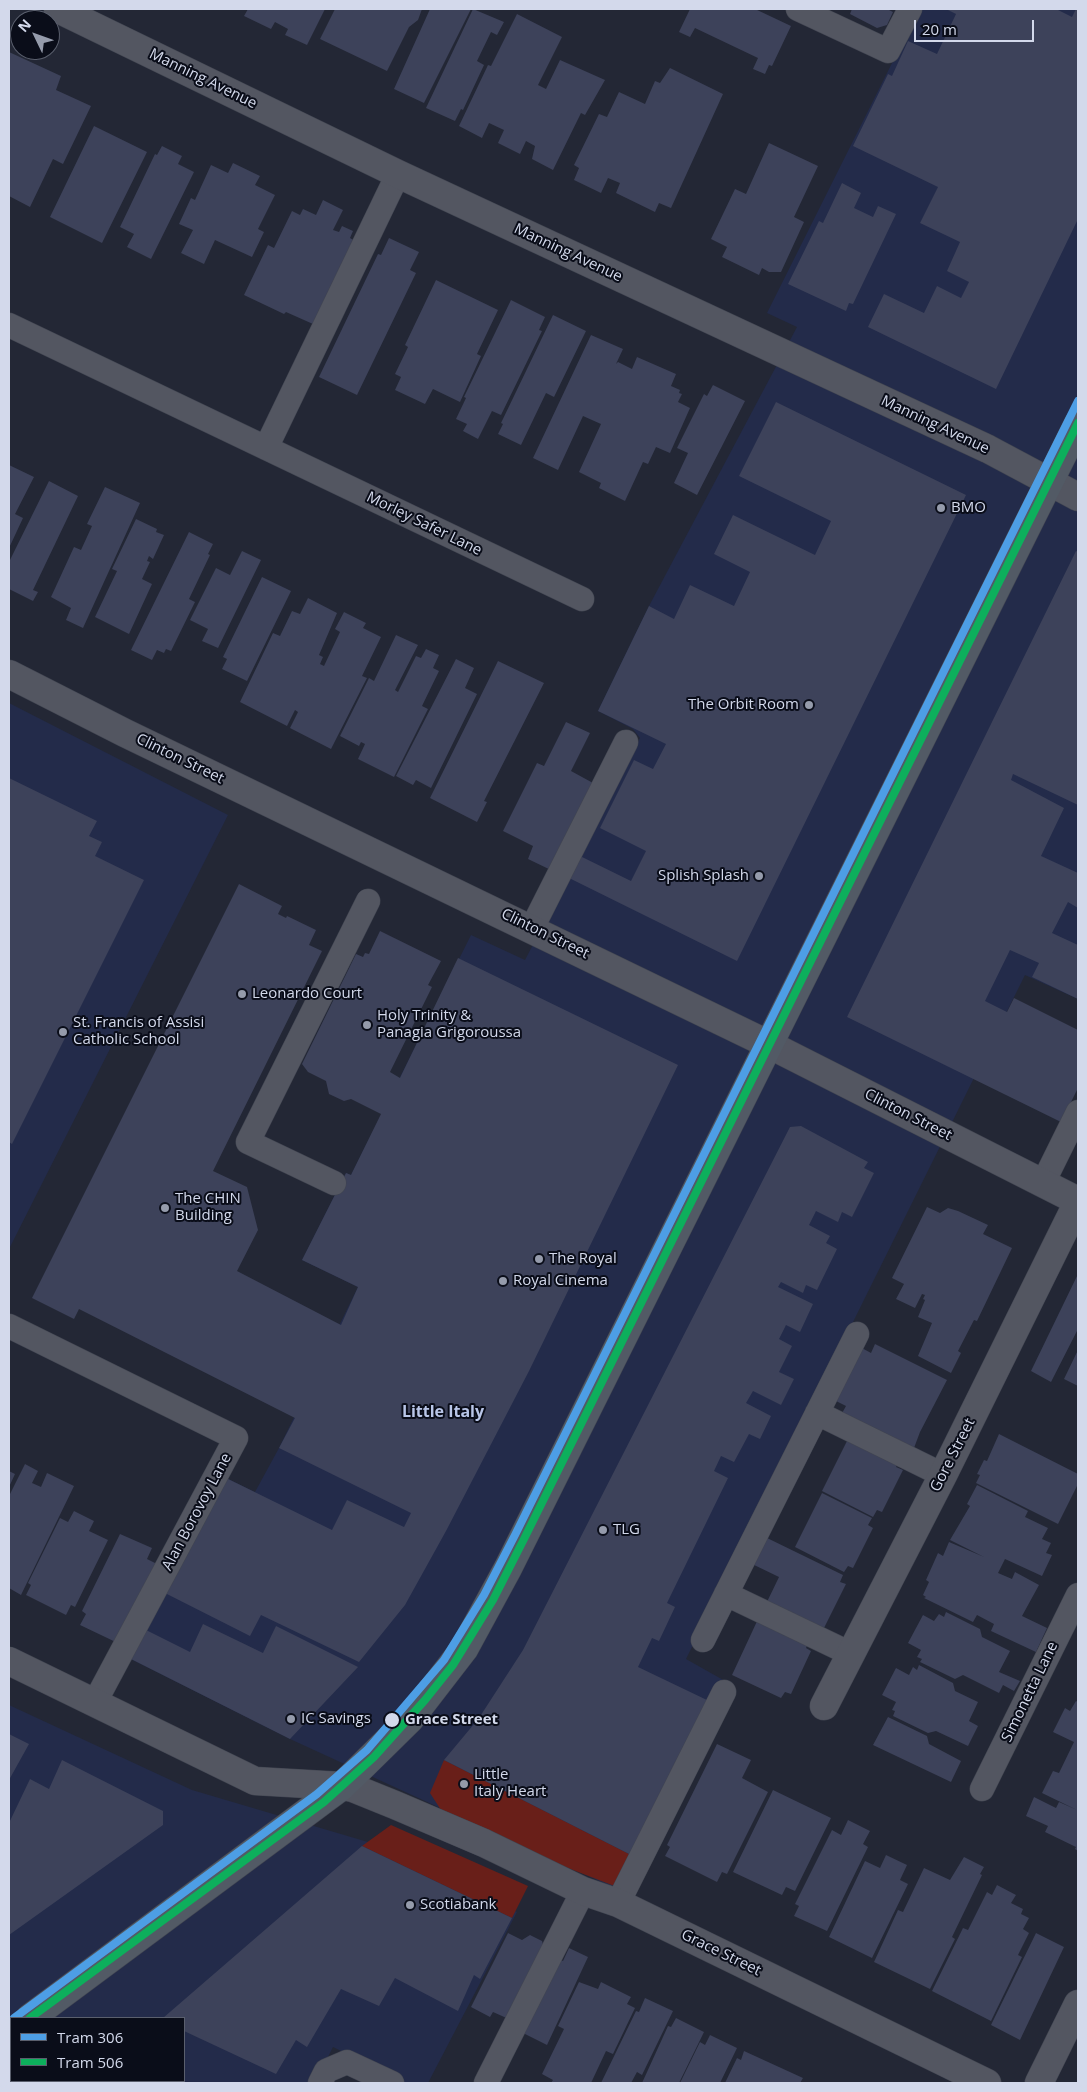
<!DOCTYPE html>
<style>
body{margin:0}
#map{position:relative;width:1087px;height:2092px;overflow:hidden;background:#232735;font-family:"Open Sans",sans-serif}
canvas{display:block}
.frame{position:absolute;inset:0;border:10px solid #d3d9eb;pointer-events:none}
.legend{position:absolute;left:10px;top:2017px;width:175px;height:65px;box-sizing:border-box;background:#0a0d19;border:1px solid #5a5f6d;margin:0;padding:6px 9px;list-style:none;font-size:15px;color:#d3d9eb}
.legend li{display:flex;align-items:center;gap:10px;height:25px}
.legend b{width:25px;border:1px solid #5a5f6d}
.north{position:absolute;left:10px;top:10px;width:50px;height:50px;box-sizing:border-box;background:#0a0d19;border:1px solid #5a5f6d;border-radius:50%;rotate:312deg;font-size:14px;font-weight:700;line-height:20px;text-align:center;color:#d3d9eb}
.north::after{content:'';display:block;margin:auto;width:18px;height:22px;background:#959bab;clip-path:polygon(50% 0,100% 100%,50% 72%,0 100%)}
.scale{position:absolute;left:914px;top:20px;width:120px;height:22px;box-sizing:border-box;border:2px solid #d3d9eb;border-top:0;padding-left:6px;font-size:15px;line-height:18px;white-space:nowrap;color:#d3d9eb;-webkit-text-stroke:4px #0a0d19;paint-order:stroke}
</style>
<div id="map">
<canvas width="1087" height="2092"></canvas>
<div class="frame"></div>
<ul class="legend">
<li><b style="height:6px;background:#4d9ee5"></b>Tram 306</li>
<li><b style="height:6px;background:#0daf5c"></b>Tram 506</li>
</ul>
<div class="north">N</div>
<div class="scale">20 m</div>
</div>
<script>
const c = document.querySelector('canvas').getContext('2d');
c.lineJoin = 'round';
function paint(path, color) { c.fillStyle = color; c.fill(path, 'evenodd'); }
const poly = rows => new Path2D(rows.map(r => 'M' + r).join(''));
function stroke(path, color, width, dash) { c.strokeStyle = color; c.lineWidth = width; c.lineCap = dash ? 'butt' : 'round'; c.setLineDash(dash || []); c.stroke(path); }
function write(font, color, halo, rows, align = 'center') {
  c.font = font + ' "Open Sans",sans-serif'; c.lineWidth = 4; c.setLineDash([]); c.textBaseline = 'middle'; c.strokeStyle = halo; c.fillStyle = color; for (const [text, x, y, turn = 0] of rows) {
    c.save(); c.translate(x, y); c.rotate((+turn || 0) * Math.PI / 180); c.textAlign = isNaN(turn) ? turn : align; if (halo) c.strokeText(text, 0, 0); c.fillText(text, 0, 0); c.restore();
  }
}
paint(poly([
 [919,9,1078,9,1078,999,1025,975,686,1659,725,1681,621,1891,290,1739,127,1657,222,1476,255,1492,279,1448,358,1287,302,1260,346,1173,351,1175,471,935,525,960,640,738,633,729,598,711,649,606,797,327,767,313],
 [9,703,228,815,9,1249],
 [9,1705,192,1790,378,1845,517,1912,428,2083,406,2083,333,2047,315,2083,9,2083],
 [11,2018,184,2018,184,2081,11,2081]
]), '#232b4a');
paint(poly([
 [444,1760,637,1858,617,1887,542,1858,441,1810,430,1793],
 [391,1825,528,1886,512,1918,362,1846]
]), '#691f19');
paint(poly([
 [248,9,325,9,307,45,285,35,288,29,275,22,271,29,244,16],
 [335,9,422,9,418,20,409,27,387,71,320,39],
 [430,9,471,9,424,103,394,89],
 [473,9,504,22,497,35,491,32,477,61,484,65,463,110,461,109,455,121,426,108],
 [690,9,755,9,791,26,772,66,769,65,765,74,753,69,758,58,695,28,690,37,679,32],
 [852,9,887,9,893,12,887,25,877,28,850,14],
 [946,9,1056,9,1072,17,1076,9,1078,9,1078,219,996,389,868,327,884,294,924,313,937,286,961,298,969,282,947,271,960,242,920,223,938,187,853,146,888,74,892,76,908,41,937,54,956,14],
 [517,14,562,37,538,85,546,89,560,60,605,80,585,115,581,113,553,170,532,159,535,146,526,141,520,154,498,143,504,130,489,123,482,138,459,126,488,65,491,66],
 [9,52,61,76,56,90,91,106,63,164,53,159,30,207,9,196],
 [670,68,723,94,671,208,659,203,655,212,616,193,620,183,608,178,601,193,574,180,579,168,574,165,599,114,607,117,619,92,645,104,655,81,660,83],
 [94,126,147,152,102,243,50,217],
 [769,143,818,166,794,217,804,222,781,272,769,272,762,268,759,275,722,257,727,247,711,239,735,189,746,194],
 [162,146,182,156,178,164,194,172,151,259,127,247,134,234,120,227,155,154,157,155],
 [233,163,260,176,255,185,275,195,258,229,264,232,252,257,215,240,204,264,181,253,193,230,179,224,191,198,195,200,211,165,228,173],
 [842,183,861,193,854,208,873,217,878,206,896,214,853,304,849,303,846,311,788,284,819,221,823,223],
 [323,200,343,210,333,230,339,232,342,226,353,231,350,238,355,241,313,324,286,312,284,314,244,295,268,245,274,248,292,211,300,215,303,209,316,215],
 [389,238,419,252,410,270,416,273,357,395,319,377,378,254,381,255],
 [436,280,498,310,477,354,481,356,460,402,433,389,425,404,395,390,401,377,395,374,408,347,405,345],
 [511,300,545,317,539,330,542,331,501,415,492,411,478,439,463,431,467,424,456,419,466,398,464,397],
 [553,315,586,331,554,397,546,393,521,445,498,434,503,424,501,423],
 [591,335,623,349,616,364,618,362,632,369,637,357,676,374,671,386,680,390,679,393,682,394,678,402,690,408,670,453,656,447,648,464,643,462,625,501,599,488,601,483,579,472,601,424,583,416,558,470,533,458],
 [713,385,745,401,697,495,674,483,688,453,677,448,704,394,707,396],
 [776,402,966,495,737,961,569,878,580,856,631,881,646,851,600,828,634,760,653,769,666,744,598,711,649,606,674,619,690,585,734,606,750,572,714,554,733,515,815,555,831,521,739,476],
 [9,465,34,477,15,514,23,518,9,548],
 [49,481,78,496,33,590,38,592,33,601,9,589,9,562],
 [105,487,140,503,83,628,66,620,71,608,51,597,74,547,81,550,92,526,87,524],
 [136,519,157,529,156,532,164,535,153,559,149,556,147,561,150,562,142,579,152,584,129,634,95,617,117,571,112,569],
 [189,532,213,544,208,554,210,555,189,599,195,602,171,651,166,649,164,653,157,650,152,660,131,650],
 [242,551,261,560,218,648,202,641,208,629,190,620,216,568,230,575],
 [1076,551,1078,552,1078,805,1013,774,1011,780,1064,808,1041,856,1078,873,1078,908,1068,902,1052,933,1078,945,1078,999,1032,977,1039,963,1010,950,985,1001,1007,1012,1014,998,1078,1030,1078,1088,1061,1122,847,1017],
 [262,577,291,591,247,681,222,669,227,659,223,657],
 [308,598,337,613,319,655,323,657,320,664,324,666,340,632,335,629,344,612,366,623,363,628,381,637,362,676,367,678,331,749,290,728,298,712,295,710,287,726,240,702,273,633,280,636,292,611,300,614],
 [396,635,418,645,395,690,398,692,416,656,421,658,426,649,439,655,433,668,439,671,422,706,428,709,394,777,358,759,365,744,361,742,359,746,340,736,369,678,374,681],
 [456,659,474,668,465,688,477,694,431,788,416,780,413,785,396,776],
 [498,661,544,683,484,801,487,802,477,822,430,798],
 [566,722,590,733,571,771,593,783,555,872,528,859,533,846,503,831,537,763,544,766],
 [9,778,97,821,89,836,102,842,95,856,144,880,12,1144,9,1142],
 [239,884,282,906,278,914,286,918,287,916,316,930,309,945,322,951,213,1171,247,1187,258,1230,237,1271,341,1325,358,1287,302,1260,346,1173,351,1175,381,1114,351,1099,344,1101,329,1094,326,1081,308,1072,302,1064,356,954,363,957,365,953,369,954,380,931,441,961,428,985,432,987,390,1072,400,1078,458,958,678,1065,529,1371,446,1531,405,1605,359,1662,261,1615,250,1636,161,1591,222,1476,332,1530,347,1500,404,1527,411,1513,279,1448,295,1418,79,1309,74,1319,32,1298],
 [801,1126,868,1162,864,1168,874,1173,852,1217,842,1212,838,1222,816,1211,809,1225,830,1236,826,1243,837,1249,817,1290,806,1285,803,1293,781,1282,778,1287,813,1304,800,1332,786,1325,779,1339,792,1346,779,1372,794,1379,781,1405,753,1391,746,1403,771,1416,760,1439,749,1434,734,1462,721,1456,714,1471,728,1478,667,1603,675,1607,659,1641,652,1638,638,1667,709,1701,637,1858,444,1760,479,1718,523,1650,790,1127],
 [927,1207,940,1213,948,1208,958,1211,988,1225,983,1234,1012,1248,977,1321,974,1320,958,1351,961,1353,951,1373,918,1356,932,1323,918,1317,925,1300,923,1299,925,1295,922,1294,915,1308,896,1299,904,1284,892,1278],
 [1078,1274,1078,1329,1051,1382,1031,1371],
 [875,1344,947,1380,920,1432,914,1448,841,1415,846,1406,834,1400,860,1347,871,1353],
 [1078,1350,1078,1386,1064,1379],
 [999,1434,1078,1474,1078,1484,1058,1524,976,1483,980,1475,977,1474,984,1460,987,1461],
 [850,1435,900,1460,896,1467,903,1470,882,1512,877,1510,873,1517,822,1491],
 [25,1464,38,1471,32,1483,41,1487,47,1473,74,1486,21,1595,9,1588,9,1496],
 [9,1471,15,1474,9,1487],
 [977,1485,1028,1511,1025,1517,1048,1528,1042,1539,1051,1543,1046,1553,1052,1555,1042,1576,1005,1559,998,1573,1012,1579,1015,1572,1039,1585,1022,1616,1047,1628,1036,1652,991,1631,994,1624,977,1615,973,1622,924,1598,926,1597,923,1595,929,1582,926,1580,938,1553,943,1556,949,1542,984,1557,950,1540,970,1506,967,1504],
 [822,1493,872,1518,868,1525,873,1528,853,1568,848,1566,844,1572,795,1547],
 [74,1511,94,1521,89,1531,108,1540,75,1607,71,1605,66,1615,26,1595,31,1585,28,1583,60,1518,68,1522],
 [120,1534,152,1548,147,1559,163,1567,124,1646,80,1625,86,1614,82,1611],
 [763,1536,843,1575,840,1582,846,1584,824,1628,818,1625,815,1631,765,1606,779,1577,750,1563],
 [946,1612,980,1629,982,1637,1010,1651,999,1672,1020,1681,1014,1691,1003,1685,999,1693,963,1675,955,1679,920,1662,922,1659,917,1657,921,1650,908,1643,923,1615,934,1621,939,1614,944,1617],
 [759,1617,809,1641,806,1648,811,1651,791,1694,785,1692,781,1698,732,1675],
 [203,1624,263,1653,276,1626,358,1667,290,1739,127,1657,142,1628,190,1652],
 [919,1665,953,1683,955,1691,978,1702,969,1721,978,1726,968,1746,936,1731,928,1733,893,1716,895,1711,892,1710,896,1702,882,1695,896,1668,909,1675,913,1667,917,1670],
 [1076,1701,1078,1702,1078,1851,1075,1849,1076,1847,1045,1832,1048,1826,1026,1816,1034,1797,1056,1808,1059,1802,1077,1810,1042,1793,1053,1771,1059,1773,1074,1742,1053,1732,1065,1708,1070,1711],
 [888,1717,927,1736,929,1744,961,1761,951,1782,873,1745],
 [9,1734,29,1744,9,1780],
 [717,1744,751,1760,742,1778,768,1792,727,1874,722,1872,717,1882,665,1856,670,1847,667,1845],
 [62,1760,163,1811,163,1825,9,1935,9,1823,30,1779,49,1789],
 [773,1790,831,1818,795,1891,786,1887,782,1895,733,1872],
 [848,1820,870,1831,863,1844,868,1847,827,1931,794,1916,799,1906,795,1904,832,1830,841,1835],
 [362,1846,512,1918,480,1979,474,1975,458,2011,395,1978,379,2006,341,1989,307,2047,296,2040,276,2074,184,2031,184,2018,163,2018],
 [886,1855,907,1865,900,1880,908,1884,872,1958,829,1937,865,1861,880,1868],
 [964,1857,984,1867,980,1874,982,1875,952,1937,955,1939,930,1989,874,1962,898,1910,903,1912,924,1868,950,1880],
 [997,1885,1016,1895,1011,1903,1023,1909,1021,1914,1029,1918,1023,1929,1029,1933,1018,1955,1022,1957,991,2021,932,1991,963,1928,968,1930,987,1892,992,1895],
 [508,1933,522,1940,530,1935,542,1941,545,1951,511,2020,493,2012,490,2017,471,2007],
 [1036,1933,1064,1947,1020,2040,991,2025],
 [569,1948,588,1957,547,2045,521,2032,557,1958,563,1961],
 [579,1982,598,1989,601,1982,631,1997,627,2004,635,2008,613,2054,606,2051,591,2083,551,2083,553,2080,542,2074,564,2029,558,2026],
 [645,1998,673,2011,642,2075,637,2072,631,2083,601,2083,636,2011,639,2012],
 [676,2018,704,2032,679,2083,642,2083,668,2026,671,2027],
 [710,2035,737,2048,720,2083,680,2083,700,2042,705,2045],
 [744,2051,803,2078,800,2083,725,2083,737,2058,741,2060],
 [90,2081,139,2081,137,2083,87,2083]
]), '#3d425a');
const lane = poly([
 [798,9,888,51,910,9],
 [9,325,582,599],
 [266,448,398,174],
 [532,928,626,742],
 [334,1183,248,1142,368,901],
 [1043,1183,1078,1112],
 [9,1326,236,1438,95,1702],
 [817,1413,943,1475],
 [726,1594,851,1654],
 [703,1640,857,1334],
 [982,1789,1078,1595],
 [618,1903,724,1692],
 [320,2083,326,2071,347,2062,392,2083],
 [486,2083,583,1891]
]);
const street = poly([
 [58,9,398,174,988,449,1078,497],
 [9,674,125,733,770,1045,1078,1201],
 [9,1661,255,1781,342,1786,353,1788,395,1805,484,1843,583,1891,618,1903,987,2083],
 [824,1706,943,1475,1078,1202],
 [1039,2083,1078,2004]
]);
const secondary = poly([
 [30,2018,342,1786,410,1719,464,1649,508,1568,1078,424],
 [9,2034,11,2032]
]);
stroke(lane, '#414551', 25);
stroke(street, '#414551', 29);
stroke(secondary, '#414551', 29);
stroke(lane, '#535661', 24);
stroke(street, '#535661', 28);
stroke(secondary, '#525a65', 28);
stroke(poly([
 [14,2018,317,1794,367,1750,444,1660,484,1595,515,1535,1078,401]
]), '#4d9ee5', 8);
stroke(poly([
 [30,2018,324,1802,374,1757,425,1700,453,1665,493,1600,524,1539,1078,423]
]), '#0daf5c', 8);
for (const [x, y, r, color] of [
 [941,508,5,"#959bab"],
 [809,705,5,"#959bab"],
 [759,876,5,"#959bab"],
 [242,994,5,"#959bab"],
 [367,1025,5,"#959bab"],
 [63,1032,5,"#959bab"],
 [165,1208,5,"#959bab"],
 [539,1259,5,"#959bab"],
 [503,1281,5,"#959bab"],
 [603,1530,5,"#959bab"],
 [291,1719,5,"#959bab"],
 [392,1720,8,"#d3d9eb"],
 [464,1784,5,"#959bab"],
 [410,1905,5,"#959bab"]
]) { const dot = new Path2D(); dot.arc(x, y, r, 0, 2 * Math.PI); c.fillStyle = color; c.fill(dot); stroke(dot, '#0a0d19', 2); }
write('15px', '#d3d9eb', '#0a0d19', [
 ["Manning Avenue",203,79,26],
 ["Manning Avenue",568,253,25],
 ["Manning Avenue",935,425,25],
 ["Morley Safer Lane",424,524,26],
 ["Clinton Street",180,759,26],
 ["Clinton Street",545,934,26],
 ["Clinton Street",908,1115,27],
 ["Gore Street",953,1455,-63],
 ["Alan Borovoy Lane",197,1512,-62],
 ["Simonetta Lane",1030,1692,-64],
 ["Grace Street",721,1953,26]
]);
write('15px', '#d3d9eb', '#0a0d19', [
 ["BMO",951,508],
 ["The Orbit Room",799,705,"right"],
 ["Splish Splash",749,876,"right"],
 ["Leonardo Court",252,994],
 ["Holy Trinity &",377,1016],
 ["Panagia Grigoroussa",377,1033],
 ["St. Francis of Assisi",73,1023],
 ["Catholic School",73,1040],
 ["The CHIN",175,1199],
 ["Building",175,1216],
 ["The Royal",549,1259],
 ["Royal Cinema",513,1281],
 ["TLG",613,1530],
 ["IC Savings",301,1719],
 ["Little",474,1775],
 ["Italy Heart",474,1792],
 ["Scotiabank",420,1905]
], 'left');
write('bold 15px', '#d3d9eb', '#0a0d19', [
 ["Grace Street",405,1720]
], 'left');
write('bold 16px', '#b9c6e8', '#0a0d19', [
 ["Little Italy",443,1412]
]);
</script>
